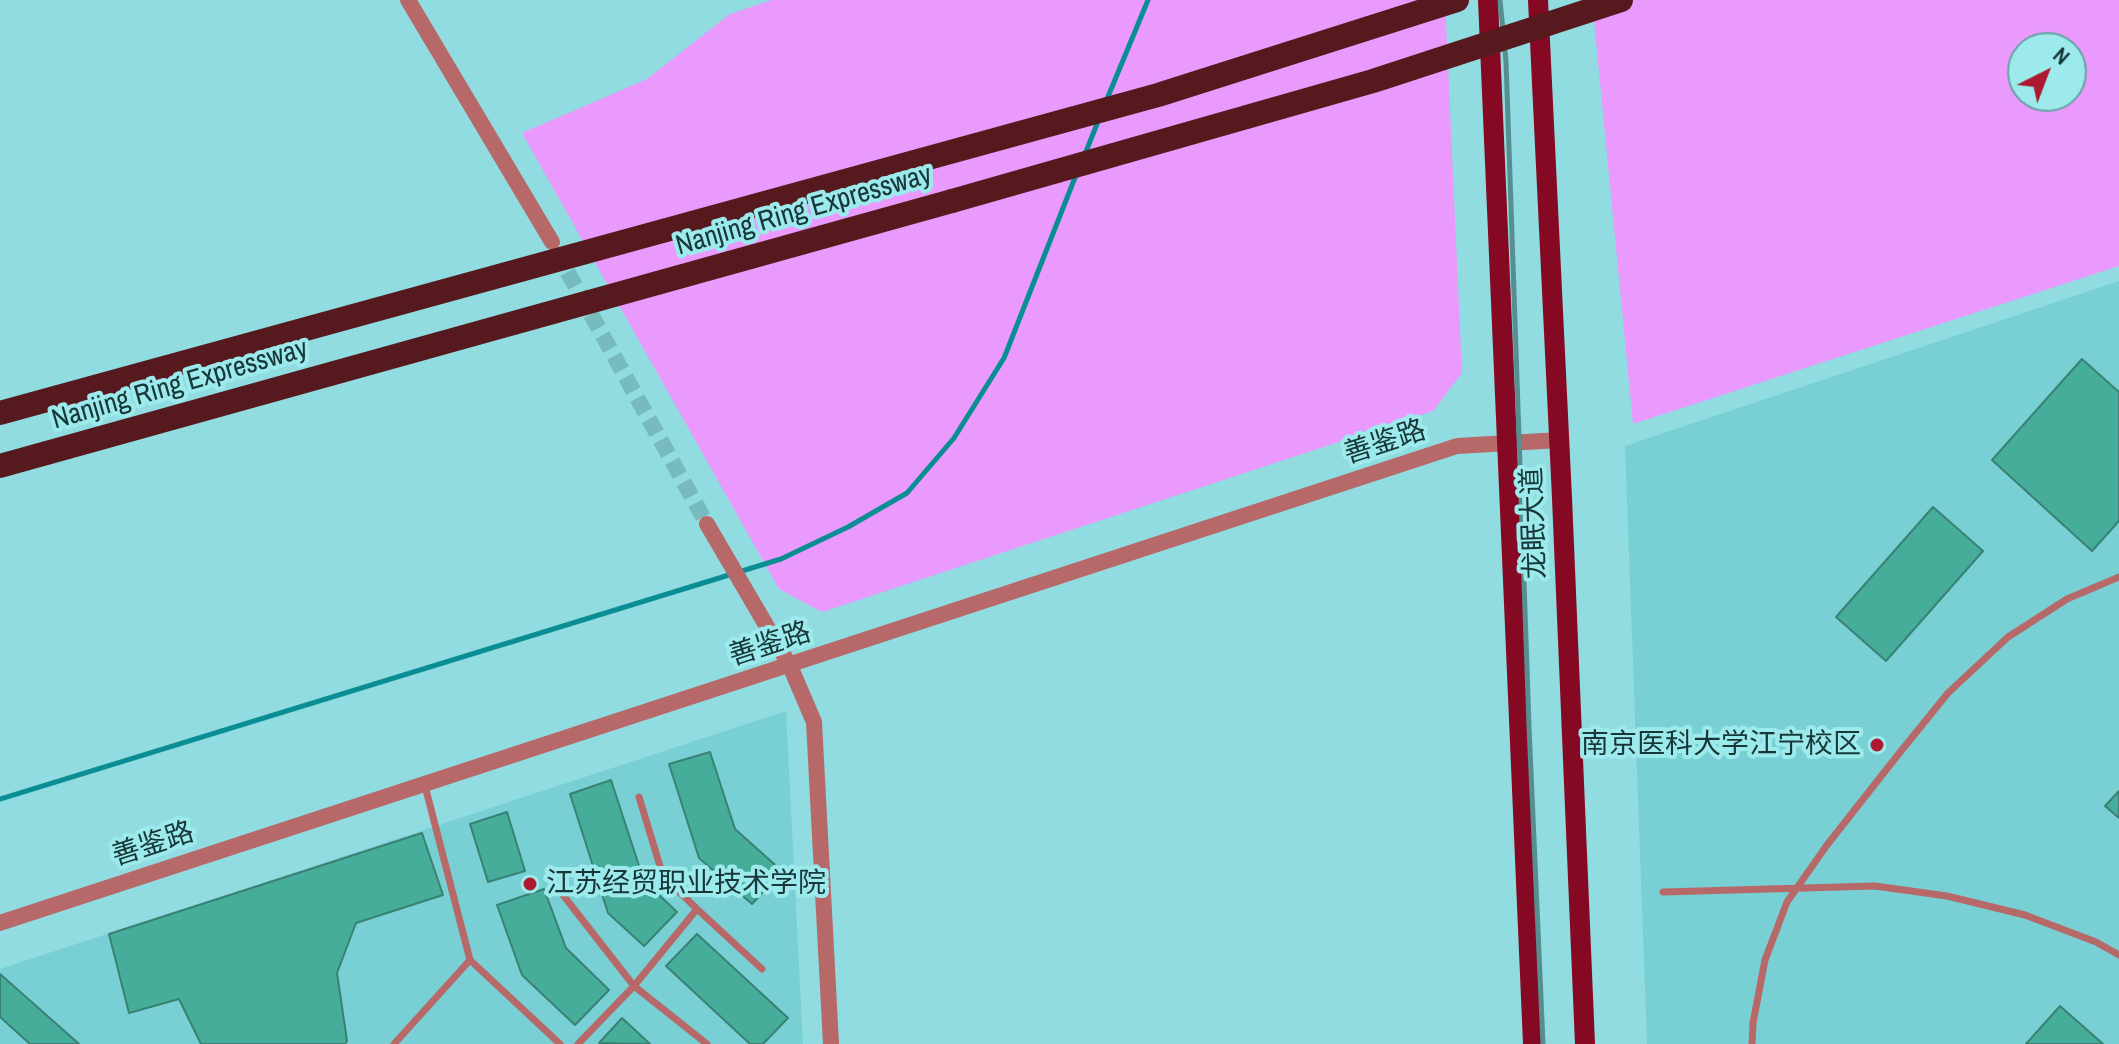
<!DOCTYPE html>
<meta charset="utf-8">
<style>
body{margin:0}
#map{position:relative;width:2119px;height:1044px;overflow:hidden;background:#90dce0;font-family:"Archivo Narrow",sans-serif}
canvas{display:block}
.north{position:absolute;left:2007px;top:32px;width:80px;height:80px;box-sizing:border-box;background:#9deaed;border:2px solid #67a2a5;border-radius:50%;rotate:42deg;font-size:22px;font-weight:700;line-height:32px;text-align:center;color:#173738}
.north::after{content:'';display:block;margin:auto;width:28px;height:36px;background:#ae1932;clip-path:polygon(50% 0,100% 100%,50% 72%,0 100%)}
</style>
<div id="map">
<canvas width="2119" height="1044"></canvas>
<div class="north">N</div>
</div>
<script>
const c = document.querySelector('canvas').getContext('2d');
c.lineJoin = 'round';
function paint(path, color) { c.fillStyle = color; c.fill(path, 'evenodd'); }
const poly = rows => new Path2D(rows.map(r => 'M' + r).join(''));
function stroke(path, color, width, dash) { c.strokeStyle = color; c.lineWidth = width; c.lineCap = dash ? 'butt' : 'round'; c.setLineDash(dash || []); c.stroke(path); }
function write(font, color, halo, rows, align = 'center') {
  c.font = font + ' "Archivo Narrow","Noto Sans SC",sans-serif'; c.lineWidth = 8; c.setLineDash([]); c.textBaseline = 'middle'; c.strokeStyle = halo; c.fillStyle = color; for (const [text, x, y, turn = 0] of rows) {
    c.save(); c.translate(x, y); c.rotate((+turn || 0) * Math.PI / 180); c.textAlign = isNaN(turn) ? turn : align; if (halo) c.strokeText(text, 0, 0); c.fillText(text, 0, 0); c.restore();
  }
}
paint(poly([
 [2119,281,2119,1044,1647,1044,1625,446],
 [786,711,803,1044,0,1044,0,969]
]), '#79d0d4');
paint(poly([
 [772,0,1445,0,1462,373,1433,411,822,612,779,589,522,133,647,79,730,14],
 [1592,0,2119,0,2119,266,1633,424],
 [2023,48,2071,48,2071,96,2023,96]
]), '#e99afc');
stroke(poly([
 [1107,99,1148,0],
 [1085,154,1099,119],
 [0,799,781,559,848,527,907,493,954,438,1004,358,1076,175]
]), '#0a8e93', 5);
const building = poly([
 [2082,359,2119,392,2119,521,2092,551,1992,460,2082,359],
 [1933,507,1983,551,1886,661,1836,617,1933,507],
 [710,752,735,829,782,871,752,904,699,858,669,764,710,752],
 [611,780,644,881,677,912,644,946,608,913,570,794,611,780],
 [2119,791,2119,818,2105,806,2119,791],
 [507,812,525,871,488,882,470,824,507,812],
 [422,833,443,895,356,923,337,973,347,1041,345,1044,201,1044,179,999,129,1013,109,934,422,833],
 [544,889,566,948,609,990,575,1025,522,975,497,905,544,889],
 [697,934,788,1018,763,1044,750,1044,666,966,697,934],
 [0,974,79,1044,30,1044,0,1017,0,974],
 [2060,1006,2103,1044,2026,1044,2060,1006],
 [622,1018,650,1044,599,1043,622,1018]
]);
paint(building, '#47ad9b');
stroke(building, '#398173', 2);
stroke(poly([
 [556,251,707,524]
]), '#78bbbe', 16, [16, 8]);
stroke(poly([
 [425,786,470,960,560,1044],
 [556,886,634,986,707,1044],
 [1663,892,1875,886,1947,896,2025,915,2096,942,2119,955],
 [697,909,762,969],
 [394,1044,470,960],
 [578,1044,634,986,697,909,663,876,639,797],
 [1752,1044,1753,1023,1765,960,1787,902,1827,845,1897,756,1948,693,2008,637,2067,599,2119,577]
]), '#b7696a', 7);
stroke(poly([
 [408,0,552,242],
 [707,524,790,666,814,722,831,1044],
 [0,923,1457,446,1560,440]
]), '#b7696a', 16);
stroke(poly([
 [1488,0,1533,1044],
 [1538,0,1562,498,1585,1044]
]), '#850922', 20);
stroke(poly([
 [0,413,1158,95,1457,0],
 [0,466,952,201]
]), '#561a1e', 24);
stroke(poly([
 [1500,0,1506,61,1529,726,1543,1044]
]), '#578e90', 5);
stroke(poly([
 [952,201,1373,81,1621,0]
]), '#561a1e', 24);
for (const [x, y, r, color] of [
 [1877,745,8,"#ae1932"],
 [530,884,8,"#ae1932"]
]) { const dot = new Path2D(); dot.arc(x, y, r, 0, 2 * Math.PI); c.fillStyle = color; c.fill(dot); stroke(dot, '#9deaed', 3); }
write('28px', '#173738', '#9deaed', [
 ["Nanjing Ring Expressway",804,211,-16],
 ["Nanjing Ring Expressway",180,385,-16],
 ["善鉴路",1385,443,-18],
 ["龙眠大道",1535,523,-92],
 ["善鉴路",770,645,-18],
 ["善鉴路",153,845,-18]
]);
write('28px', '#173738', '#9deaed', [
 ["南京医科大学江宁校区",1861,745],
 ["江苏经贸职业技术学院",546,884,"left"]
], 'right');
</script>
